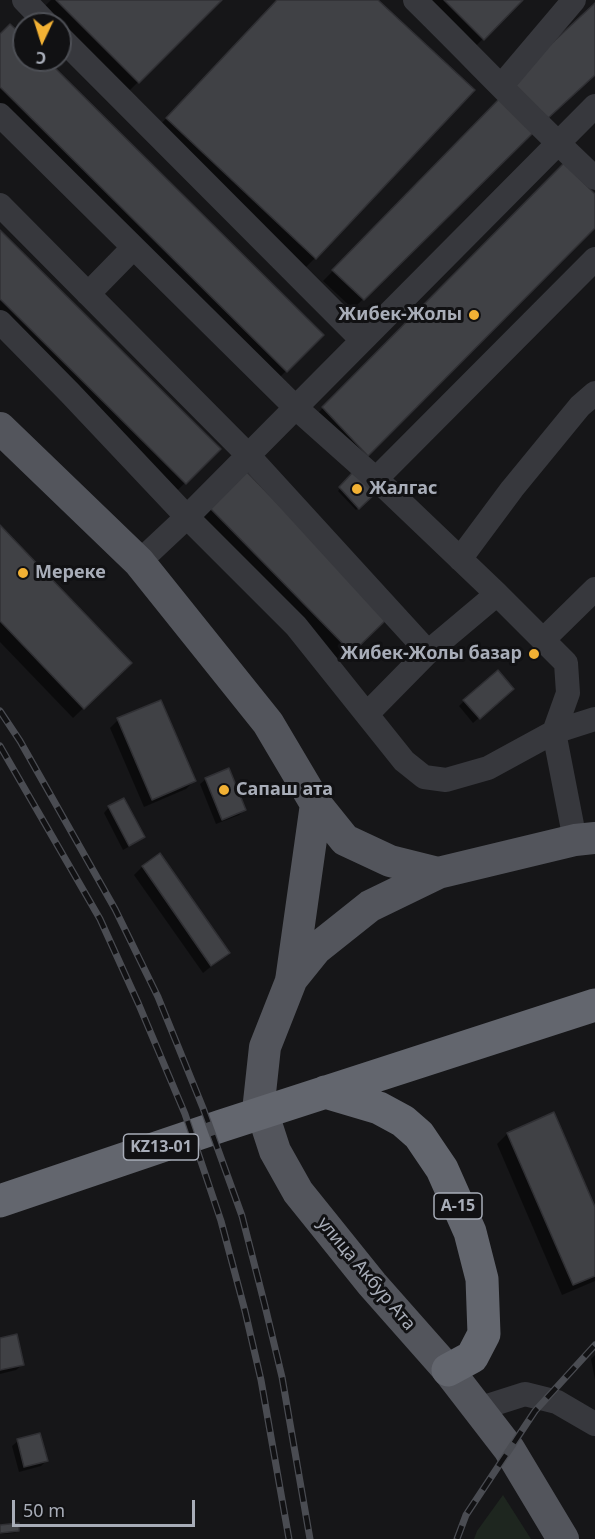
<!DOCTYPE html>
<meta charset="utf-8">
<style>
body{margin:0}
#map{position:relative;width:595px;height:1539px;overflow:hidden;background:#161618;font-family:"Noto Sans",sans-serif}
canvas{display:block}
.north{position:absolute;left:12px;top:12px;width:60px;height:60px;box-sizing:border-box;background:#111113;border:2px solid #4d4f55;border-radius:50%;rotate:184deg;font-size:16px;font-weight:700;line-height:24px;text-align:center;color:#a8adb8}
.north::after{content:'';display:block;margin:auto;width:21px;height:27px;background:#f2b134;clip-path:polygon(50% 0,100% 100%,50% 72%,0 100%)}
.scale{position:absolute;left:12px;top:1500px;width:183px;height:27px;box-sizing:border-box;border:3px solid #a8adb8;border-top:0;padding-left:8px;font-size:18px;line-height:21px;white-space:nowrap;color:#a8adb8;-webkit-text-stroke:4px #111113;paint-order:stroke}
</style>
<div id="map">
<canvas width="595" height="1539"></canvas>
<div class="north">С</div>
<div class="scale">50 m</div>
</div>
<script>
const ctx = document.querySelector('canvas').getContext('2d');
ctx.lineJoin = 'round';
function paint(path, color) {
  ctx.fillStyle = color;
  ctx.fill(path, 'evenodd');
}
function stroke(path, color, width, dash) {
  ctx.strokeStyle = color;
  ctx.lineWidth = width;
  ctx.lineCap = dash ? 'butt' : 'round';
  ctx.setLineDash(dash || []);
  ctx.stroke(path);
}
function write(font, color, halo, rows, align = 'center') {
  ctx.font = font + ' "Noto Sans",sans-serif';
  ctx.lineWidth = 6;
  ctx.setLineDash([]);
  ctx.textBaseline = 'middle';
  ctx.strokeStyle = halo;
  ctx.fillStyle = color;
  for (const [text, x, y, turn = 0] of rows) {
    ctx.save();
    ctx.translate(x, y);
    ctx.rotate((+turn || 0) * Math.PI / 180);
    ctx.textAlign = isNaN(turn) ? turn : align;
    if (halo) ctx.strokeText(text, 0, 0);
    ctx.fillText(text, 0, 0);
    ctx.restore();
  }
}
paint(new Path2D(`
 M503,1495l28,44h-57l3,-8z`), '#1e261f');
paint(new Path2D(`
 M51,0h169l-92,92 -85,-84z
 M279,0h97l-61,258 -10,10 -149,-139z
 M423,0h98l-48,49z
 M595,5v69l-60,55 -182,180 -30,-28z
 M0,36l24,3v21h21l277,275 -47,47 -275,-274z
 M564,165l31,31v30l-238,239 -44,-47z
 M0,232l218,217 -43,44 -175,-173z
 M243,470l144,147 -46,45 -144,-146z
 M352,475l22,17 -18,18 -18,-19z
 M0,527l130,136 -57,55 -73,-76z
 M506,694l-33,29 -14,-17 5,-5z
 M118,720l76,61 -8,8 -42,18 -34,-79z
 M206,779l38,31 -5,5 -23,9 -16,-40z
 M109,807l34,30 -6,5 -14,8 -19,-37z
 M142,867l86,86 -25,20 -69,-98z
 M507,1134l88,77v70l-33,14 -65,-151z
 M0,1340l22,25 -6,5 -16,4z
 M595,1355v25l-4,-21z
 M18,1441l28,20 -5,5 -22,6 -7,-26z
 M0,1527l18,3 -3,3 -15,1z`), '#0007');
const building = new Path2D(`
 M56,0h166l-83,83z
 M277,0h101l97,90 -159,169 -150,-141z
 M444,0h79l-39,40z
 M595,3v72l-49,45 -36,-38z
 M10,24l14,13v23h23l277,275 -37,37 -287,-285v-53z
 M503,95l34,34 -173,171 -32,-30z
 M564,163l31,31v34l-227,228 -46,-49z
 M0,230l221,219 -35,35 -186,-185z
 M243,468l146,149 -37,36 -146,-149z
 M352,473l25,19 -18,17 -20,-22z
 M0,525l132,138 -48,46 -84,-88z
 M498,670l16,19 -34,30 -17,-19z
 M161,700l35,81 -44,19 -35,-82z
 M229,768l17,42 -24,10 -17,-42z
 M124,798l21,39 -16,9 -21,-40z
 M160,853l70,100 -19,13 -69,-100z
 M554,1112l41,95v69l-22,9 -66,-152z
 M17,1334l7,31 -24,5v-32z
 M40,1433l8,28 -24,6 -7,-28z
 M19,1523v8l-19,2v-8z`);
paint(building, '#404145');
stroke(building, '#303034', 1.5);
stroke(new Path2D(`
 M24,0l23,24
 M415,0c60,59 118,121 180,178
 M60,37l302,303
 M502,85l72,-85
 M0,115l295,292 92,82 110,105 69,69 2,30 -14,39 21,108
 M0,205l248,250 180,197
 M88,294l45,-46
 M0,322l70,71 117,124 109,109 108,135 20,16 22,3 42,-12 66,-36 41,-13
 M376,479l219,-220
 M460,559l52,-70 68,-83 15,-13
 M139,562l48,-45 408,-411
 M543,640l52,-51
 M367,714l61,-62 69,-58
 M478,1409l47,-15 32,8 38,22`), '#37383d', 24);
stroke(new Path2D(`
 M0,428l139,134 129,161 48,81 29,36 45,21 48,12
 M316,804l-25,177 -26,66 -6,55 16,49 23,41 74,92 76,86 61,79 54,90
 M291,980l25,-31 54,-43 68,-33 137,-33 20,-2`), '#53555c', 32);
stroke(new Path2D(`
 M325,1092l54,16 24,13 16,14 23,34 28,63 12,47 2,55 -12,23 -24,13
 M0,1201l221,-75 374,-121`), '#63666e', 33);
const rail = new Path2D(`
 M0,711l20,30 95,168 43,88 45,111 39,108 23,90 17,71 28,162
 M0,746l100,173 39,86 46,109 36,107 24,90 16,69 28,159
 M457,1539l9,-24 69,-104 60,-66`);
stroke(rail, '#4a4c52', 7);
stroke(rail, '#111113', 4.5, [14]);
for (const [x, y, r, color] of [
 [474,315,6,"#f2b134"],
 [357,489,6,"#f2b134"],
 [23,573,6,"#f2b134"],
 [534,654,6,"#f2b134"],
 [224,790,6,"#f2b134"]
]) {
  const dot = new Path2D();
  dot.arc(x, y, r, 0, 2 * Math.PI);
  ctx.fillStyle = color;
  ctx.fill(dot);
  stroke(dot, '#111113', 2);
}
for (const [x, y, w] of [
 [161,1147,75],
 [458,1206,48]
]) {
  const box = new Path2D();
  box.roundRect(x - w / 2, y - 13, w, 26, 4.5);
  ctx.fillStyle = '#111113';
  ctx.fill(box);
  stroke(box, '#a8adb8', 1.5);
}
write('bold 16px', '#a8adb8', null, [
 ["KZ13-01",161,1147],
 ["A-15",458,1206]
]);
write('bold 18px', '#a8adb8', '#111113', [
 ["Жибек-Жолы",462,315,"right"],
 ["Жалгас",369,489],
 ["Мереке",35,573],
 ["Жибек-Жолы базар",522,654,"right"],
 ["Сапаш ата",236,790]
], 'left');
write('18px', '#a8adb8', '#111113', [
 ["улица Акбур Ата",366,1274,50]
]);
</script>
